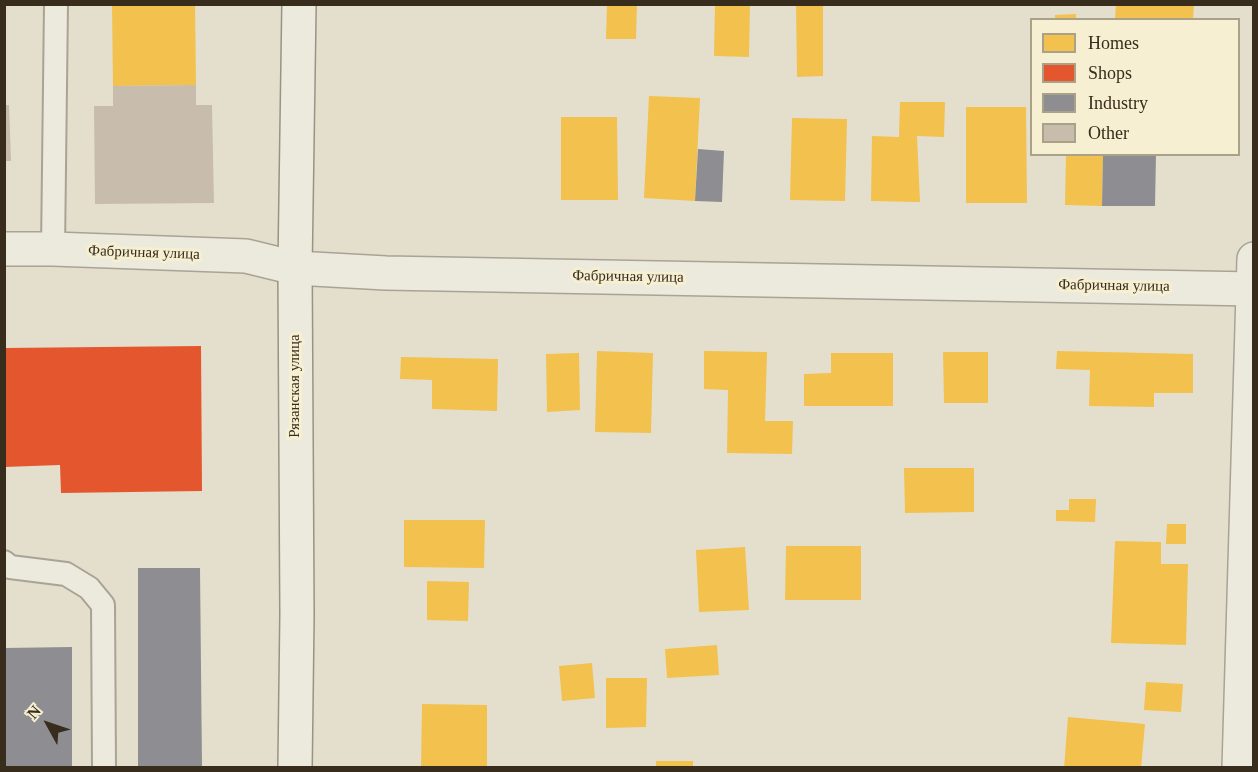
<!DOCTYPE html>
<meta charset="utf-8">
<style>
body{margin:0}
#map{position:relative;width:1258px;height:772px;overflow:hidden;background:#e4dfcc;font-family:"Times New Roman",serif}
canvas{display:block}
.frame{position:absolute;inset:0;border:6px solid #382c1d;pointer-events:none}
.legend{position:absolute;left:1030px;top:18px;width:210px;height:138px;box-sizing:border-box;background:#f6efd1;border:2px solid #aaa189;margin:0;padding:8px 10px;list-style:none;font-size:18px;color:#382c1d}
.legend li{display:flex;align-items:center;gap:12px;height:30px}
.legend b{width:30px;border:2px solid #aaa189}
.north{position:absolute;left:18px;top:694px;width:60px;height:60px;-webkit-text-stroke:4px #f6efd1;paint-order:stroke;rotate:310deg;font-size:16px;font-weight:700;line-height:24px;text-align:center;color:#382c1d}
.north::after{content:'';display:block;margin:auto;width:21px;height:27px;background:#382c1d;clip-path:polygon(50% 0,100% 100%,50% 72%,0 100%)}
</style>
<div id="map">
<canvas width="1258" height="772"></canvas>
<div class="frame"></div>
<ul class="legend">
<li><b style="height:16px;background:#f2c14e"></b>Homes</li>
<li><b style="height:16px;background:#e4572e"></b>Shops</li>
<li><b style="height:16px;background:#8d8d92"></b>Industry</li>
<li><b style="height:16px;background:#c8bdac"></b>Other</li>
</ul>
<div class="north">N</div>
</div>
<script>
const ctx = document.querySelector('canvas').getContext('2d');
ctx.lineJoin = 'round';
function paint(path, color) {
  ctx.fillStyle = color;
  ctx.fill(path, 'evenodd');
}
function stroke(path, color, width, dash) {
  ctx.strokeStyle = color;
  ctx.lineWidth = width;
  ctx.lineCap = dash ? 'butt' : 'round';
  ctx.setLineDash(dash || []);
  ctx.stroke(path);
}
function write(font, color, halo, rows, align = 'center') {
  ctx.font = font + ' "Times New Roman",serif';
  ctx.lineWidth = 6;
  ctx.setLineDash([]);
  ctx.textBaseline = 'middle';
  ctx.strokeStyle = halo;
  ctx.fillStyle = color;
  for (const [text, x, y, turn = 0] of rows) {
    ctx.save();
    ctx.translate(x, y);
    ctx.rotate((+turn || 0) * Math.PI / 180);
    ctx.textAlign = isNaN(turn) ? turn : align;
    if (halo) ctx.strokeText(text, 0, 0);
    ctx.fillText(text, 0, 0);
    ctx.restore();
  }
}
paint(new Path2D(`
 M112,4h83l1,81 -83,1z
 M607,4h30l-1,35h-30z
 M715,4h35l-1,53 -35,-1z
 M796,4h27v72l-26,1z
 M1116,4h78l-1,16h-78z
 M1076,14v6h-21v-5z
 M649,96l51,2 -5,103 -51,-3z
 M900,102h45l-1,35 -27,-1 3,66 -49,-1 1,-65 27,1z
 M966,107h60l1,96h-61z
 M561,117h56l1,83h-57z
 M792,118l55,1 -2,82 -55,-1z
 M1066,154h37l-1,52 -37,-1z
 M597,351l56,2 -2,80 -56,-1z
 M704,351l63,1 -2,69h28l-1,33 -65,-1 1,-63 -24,-1z
 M1057,351l136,3v39h-39v14l-65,-1 1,-36 -34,-1z
 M943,352h45v51h-44z
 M579,353l1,57 -33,2 -1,-58z
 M831,353h62v53h-89v-32l27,-1z
 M401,357l97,2 -1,52 -65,-2v-29l-32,-1z
 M904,468h70v44l-69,1z
 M1069,499h27l-1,23 -39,-1v-11h13z
 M404,520h81l-1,48 -80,-1z
 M1167,524h19v20h-20z
 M1115,541l46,1v22h27l-2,81 -75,-2z
 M786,546h75v54h-76z
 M745,547l4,63 -50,2 -3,-62z
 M427,581l42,1 -1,39 -41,-1z
 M717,645l2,30 -52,3 -2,-29z
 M592,663l3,35 -33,3 -3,-35z
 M606,678h41l-1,49 -40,1z
 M1146,682l37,2 -2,28 -37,-2z
 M422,704l65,1v63h-66z
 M1068,717l77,7 -4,44h-77z
 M656,761h37v7h-37z`), '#f2c14e');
paint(new Path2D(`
 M201,346l1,145 -141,2 -1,-28 -56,2v-119z`), '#e4572e');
paint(new Path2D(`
 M698,149l26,2 -2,51 -27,-1z
 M1103,154h53l-1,52h-53z
 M138,568h62l2,200h-64z
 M72,647v121h-68v-120z`), '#8d8d92');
paint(new Path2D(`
 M196,85v20h16l2,98 -119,1 -1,-98h19v-20z
 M4,105h5l2,56h-7z`), '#c8bdac');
const service = new Path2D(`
 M53,249l3,-245
 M4,562l6,5 56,7 23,14 14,17 1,163`);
const minor = new Path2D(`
 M4,249h49l193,7 49,12
 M1239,768l15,-509`);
const tertiary = new Path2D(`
 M295,268l91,5 868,16`);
const secondary = new Path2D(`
 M295,768l2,-153 -2,-347 4,-264`);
stroke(service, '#a9a395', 26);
stroke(minor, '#a9a395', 36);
stroke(tertiary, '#a9a395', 36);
stroke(secondary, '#999384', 36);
stroke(service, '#ece9dd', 22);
stroke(minor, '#ece9dd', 33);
stroke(tertiary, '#ece9dd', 33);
stroke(secondary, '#ece9dd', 33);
write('15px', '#382c1d', '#f6efd1', [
 ["Фабричная улица",144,253,2],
 ["Фабричная улица",628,277,1],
 ["Фабричная улица",1114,286,1],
 ["Рязанская улица",295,386,-90]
]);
</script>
